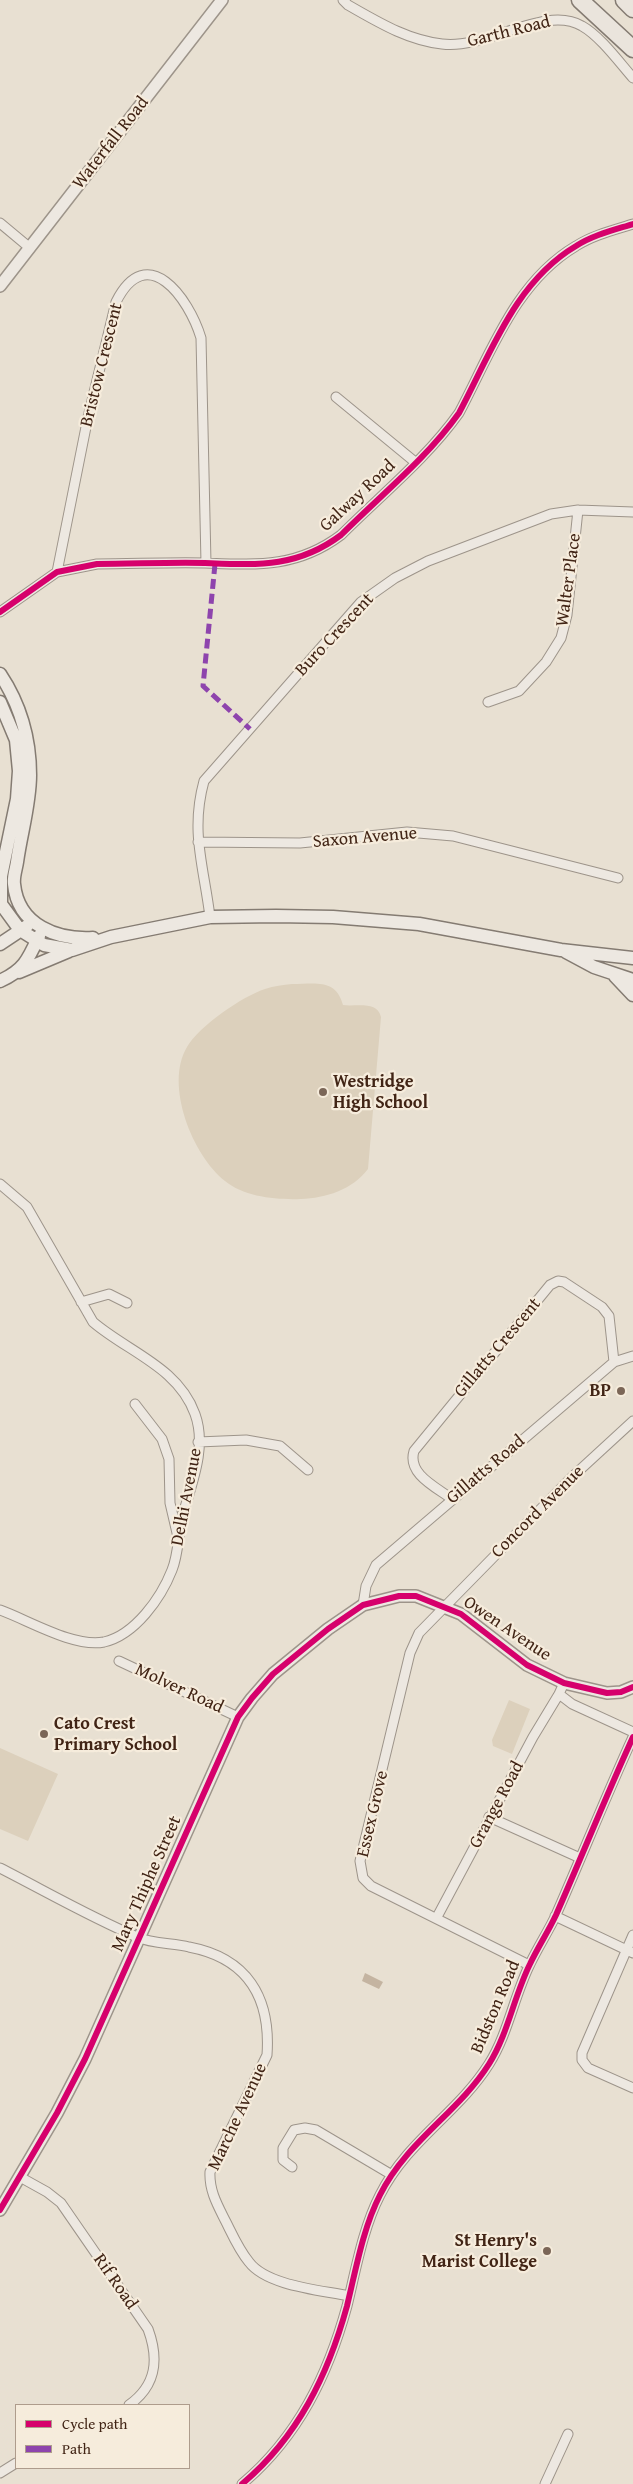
<!DOCTYPE html>
<style>
body{margin:0}
#map{position:relative;width:633px;height:2484px;overflow:hidden;background:#e8e0d2;font-family:"Gentium Book Plus",serif}
canvas{display:block}
.legend{position:absolute;left:15px;top:2404px;width:175px;height:65px;box-sizing:border-box;background:#f6ecdc;border:1px solid #ae9c8c;margin:0;padding:6px 9px;list-style:none;font-size:15px;color:#412415}
.legend li{display:flex;align-items:center;gap:10px;height:25px}
.legend b{width:25px;border:1px solid #ae9c8c}
</style>
<div id="map">
<canvas width="633" height="2484"></canvas>
<ul class="legend">
<li><b style="height:6px;background:#d6006c"></b>Cycle path</li>
<li><b style="height:6px;background:#8e44ad"></b>Path</li>
</ul>
</div>
<script>
const ctx = document.querySelector('canvas').getContext('2d');
ctx.lineJoin = 'round';
function paint(path, color) {
  ctx.fillStyle = color;
  ctx.fill(path, 'evenodd');
}
function stroke(path, color, width, dash) {
  ctx.strokeStyle = color;
  ctx.lineWidth = width;
  ctx.lineCap = dash ? 'butt' : 'round';
  ctx.setLineDash(dash || []);
  ctx.stroke(path);
}
function write(font, color, halo, rows, align = 'center') {
  ctx.font = font + ' "Gentium Book Plus",serif';
  ctx.lineWidth = 4.5;
  ctx.setLineDash([]);
  ctx.textBaseline = 'middle';
  ctx.strokeStyle = halo;
  ctx.fillStyle = color;
  for (const [text, x, y, turn = 0] of rows) {
    ctx.save();
    ctx.translate(x, y);
    ctx.rotate((+turn || 0) * Math.PI / 180);
    ctx.textAlign = isNaN(turn) ? turn : align;
    if (halo) ctx.strokeText(text, 0, 0);
    ctx.fillText(text, 0, 0);
    ctx.restore();
  }
}
paint(new Path2D(`
 M292,984c23,0 44,-6 51,21 13,2 34,-5 38,12l-13,152c-16,21 -42,29 -67,30 -24,1 -57,-2 -76,-18 -32,-25 -61,-96 -38,-134 12,-21 56,-51 78,-58 9,-3 18,-4 27,-5z
 M509,1700l21,9 -18,45 -19,-8 -1,-6z
 M0,1748l58,26 -30,67 -28,-12z`), '#dcd0bc');
paint(new Path2D(`
 M365,1973l18,9 -4,7 -17,-8z`), '#c4b4a1');
const minor = new Path2D(`
 M343,0l5,5c30,17 59,35 94,39 45,6 103,-40 140,-18 18,10 37,36 51,52
 M0,223l30,25
 M336,397l79,65
 M57,572l31,-155 28,-115c31,-62 73,-4 85,36l5,225
 M0,612l57,-40 40,-8c36,0 73,-2 108,-1 52,2 92,5 136,-28 40,-40 86,-77 118,-122 32,-60 56,-131 117,-167 17,-11 38,-16 57,-22
 M488,702l31,-11 27,-29 15,-24 6,-23 11,-105
 M198,842l102,1 107,-11 46,4 165,42
 M210,917c-6,-50 -20,-85 -6,-136l157,-179 34,-24 33,-17 123,-47 27,-4 55,2
 M0,1184l27,23 66,115c35,30 85,45 102,92 12,33 -3,69 -12,100 -5,18 -4,39 -11,56 -11,28 -37,65 -68,72 -30,6 -76,-22 -104,-32
 M81,1302l28,-8 18,9
 M135,1404l27,35 7,20 1,44 7,30
 M198,1442l48,-2 34,6 28,24
 M452,1499c-16,-12 -45,-25 -38,-48l136,-166 8,-4 6,1 38,25 7,9 5,46
 M363,1605l3,-19 10,-21 238,-203 19,-6
 M119,1661l119,56
 M564,1683l-5,11 13,10 61,28
 M489,1817l91,41
 M0,1868c45,23 90,49 137,69 15,7 36,6 52,10 58,11 82,50 78,108l-57,117c-1,19 8,34 16,50 7,14 13,28 23,40 18,24 72,28 100,34
 M555,1916l78,37
 M437,1917l96,-180 26,-43
 M633,1935l-51,118v7l6,8 45,20
 M529,1965l-158,-79 -8,-8 -3,-17 50,-208 9,-20 152,-155 62,-57
 M292,2167l-9,-7v-12l11,-18 11,-2 11,2 76,45
 M20,2177l27,15 14,11 87,126c11,30 9,56 -19,76
 M0,2473l16,-10
 M242,2484c56,-47 86,-109 105,-178 9,-37 16,-78 33,-111 27,-54 78,-82 109,-131 19,-30 25,-68 41,-100 8,-17 18,-32 26,-49 26,-59 50,-119 77,-178
 M545,2484l23,-50`);
const tertiary = new Path2D(`
 M0,286l222,-286
 M0,2210l57,-97 28,-54 153,-342 14,-19 21,-24 55,-45 35,-24 36,-9h17l45,18 66,51 37,18 43,10 14,-1 12,-5`);
const secondary = new Path2D(`
 M0,674c20,30 30,65 30,101 0,29 -9,58 -13,87 -1,7 -4,15 -3,22 4,42 44,56 79,54
 M0,702l16,38 3,31 -2,28 -16,77v28l19,26 24,15 28,5 39,-13 99,-20 66,-1 57,1 86,7 142,26 72,8
 M0,944l27,-18
 M566,952l28,15 39,13
 M19,972l50,-21
 M615,976l18,19
 M0,981c24,-11 28,-21 39,-45`);
const motorway = new Path2D(`
 M580,0l53,49
 M624,0l9,9`);
stroke(minor, '#9d948a', 11);
stroke(tertiary, '#9d948a', 14);
stroke(secondary, '#847b72', 15);
stroke(motorway, '#847b72', 19);
stroke(minor, '#ede8e1', 9);
stroke(tertiary, '#ede8e1', 11);
stroke(secondary, '#ede8e1', 12);
stroke(motorway, '#eae4dc', 16);
stroke(new Path2D(`
 M215,564l-12,122 47,43`), '#8e44ad', 5, [10, 5]);
stroke(new Path2D(`
 M0,612l57,-40 40,-8c36,0 73,-2 108,-1 52,2 92,5 136,-28 40,-40 86,-77 118,-122 32,-60 56,-131 117,-167 17,-11 38,-16 57,-22
 M0,2210l57,-97 28,-54 153,-342 14,-19 21,-24 55,-45 35,-24 36,-9h17l45,18 66,51 37,18 43,10 14,-1 12,-5
 M242,2484c56,-47 86,-109 105,-178 9,-37 16,-78 33,-111 27,-54 78,-82 109,-131 19,-30 25,-68 41,-100 8,-17 18,-32 26,-49 26,-59 50,-119 77,-178`), '#d6006c', 6);
for (const [x, y, r, color] of [
 [323,1092,5,"#7b6657"],
 [621,1391,5,"#7b6657"],
 [44,1734,5,"#7b6657"],
 [547,2251,5,"#7b6657"]
]) {
  const dot = new Path2D();
  dot.arc(x, y, r, 0, 2 * Math.PI);
  ctx.fillStyle = color;
  ctx.fill(dot);
  stroke(dot, '#f6ecdc', 2);
}
write('18px', '#412415', '#f6ecdc', [
 ["Garth Road",509,32,-14],
 ["Waterfall Road",111,143,-52],
 ["Bristow Crescent",102,365,-76],
 ["Galway Road",358,496,-43],
 ["Walter Place",569,580,-82],
 ["Buro Crescent",335,635,-47],
 ["Saxon Avenue",365,838,-5],
 ["Gillatts Crescent",498,1348,-50],
 ["Gillatts Road",486,1470,-40],
 ["Delhi Avenue",187,1497,-79],
 ["Concord Avenue",538,1512,-45],
 ["Owen Avenue",507,1629,34],
 ["Molver Road",179,1689,25],
 ["Grange Road",497,1805,-62],
 ["Essex Grove",373,1814,-77],
 ["Mary Thiphe Street",147,1884,-66],
 ["Bidston Road",496,2007,-67],
 ["Marche Avenue",238,2117,-65],
 ["Rif Road",115,2282,55]
]);
write('bold 18px', '#412415', '#f6ecdc', [
 ["Westridge",333,1082],
 ["High School",333,1103],
 ["BP",611,1391,"right"],
 ["Cato Crest",54,1724],
 ["Primary School",54,1745],
 ["St Henry's",537,2241,"right"],
 ["Marist College",537,2262,"right"]
], 'left');
</script>
